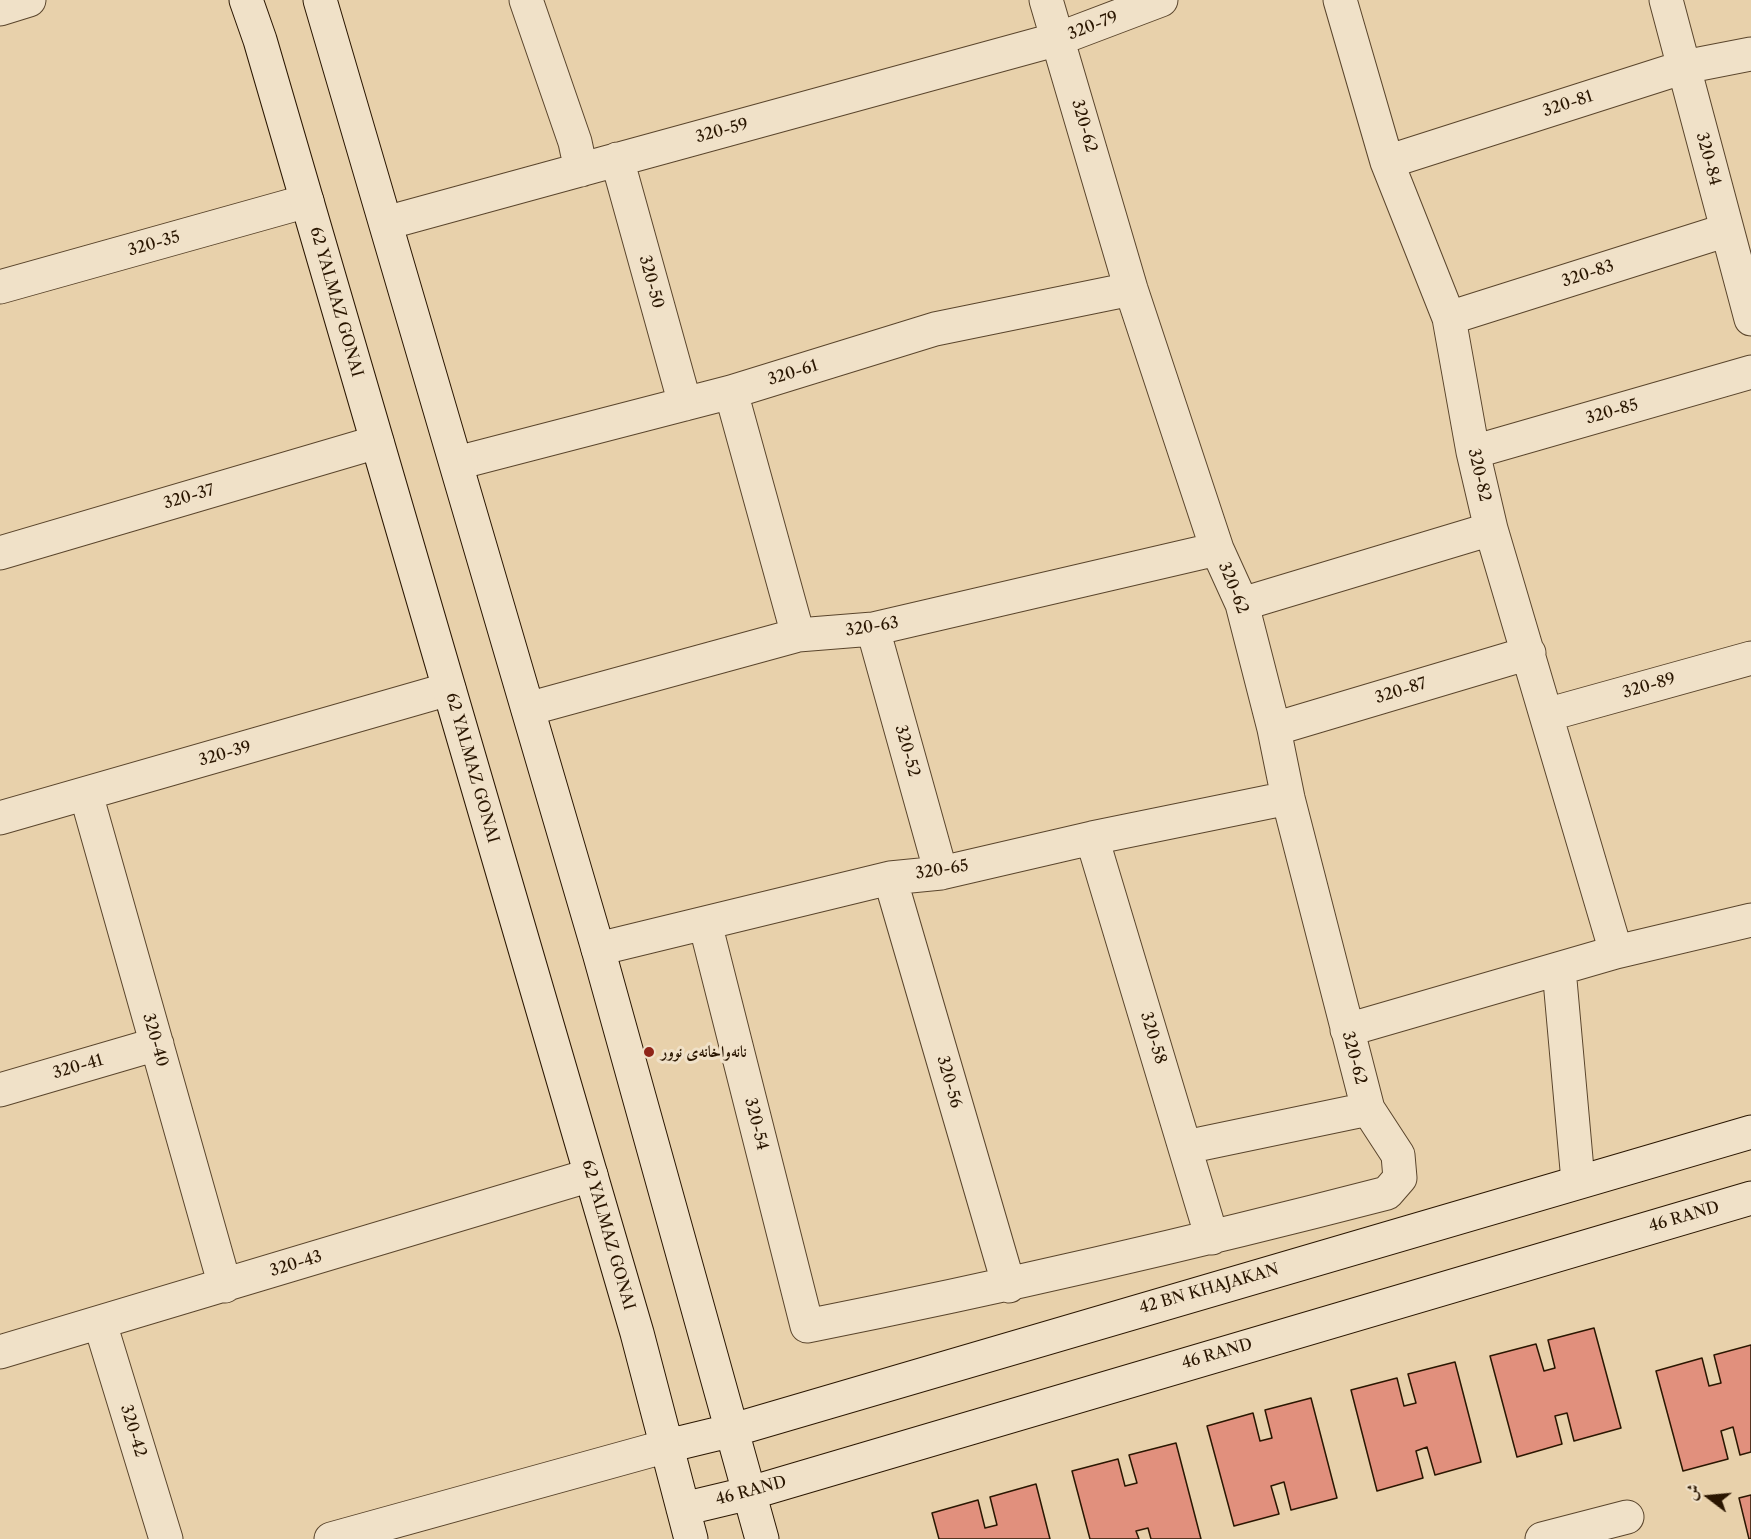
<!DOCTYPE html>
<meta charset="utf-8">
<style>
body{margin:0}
#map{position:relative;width:1751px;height:1539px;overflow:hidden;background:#e8d1ab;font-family:"Libre Caslon Text",Amiri,serif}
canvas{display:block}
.north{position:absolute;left:1679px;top:1467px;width:60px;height:60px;-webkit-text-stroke:4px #f0e1c8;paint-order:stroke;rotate:286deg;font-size:16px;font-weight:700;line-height:24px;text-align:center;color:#2a1601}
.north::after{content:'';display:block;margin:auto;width:21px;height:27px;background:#2a1601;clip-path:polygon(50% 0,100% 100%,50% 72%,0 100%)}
</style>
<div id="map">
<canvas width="1751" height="1539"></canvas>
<div class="north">ش</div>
</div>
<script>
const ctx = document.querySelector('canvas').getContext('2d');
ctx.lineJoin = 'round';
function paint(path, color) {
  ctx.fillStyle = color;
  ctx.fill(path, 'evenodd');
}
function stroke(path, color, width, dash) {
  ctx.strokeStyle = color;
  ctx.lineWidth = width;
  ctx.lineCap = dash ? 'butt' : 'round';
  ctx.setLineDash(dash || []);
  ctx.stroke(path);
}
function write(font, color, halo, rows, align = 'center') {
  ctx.font = font + ' "Libre Caslon Text",Amiri,serif';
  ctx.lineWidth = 6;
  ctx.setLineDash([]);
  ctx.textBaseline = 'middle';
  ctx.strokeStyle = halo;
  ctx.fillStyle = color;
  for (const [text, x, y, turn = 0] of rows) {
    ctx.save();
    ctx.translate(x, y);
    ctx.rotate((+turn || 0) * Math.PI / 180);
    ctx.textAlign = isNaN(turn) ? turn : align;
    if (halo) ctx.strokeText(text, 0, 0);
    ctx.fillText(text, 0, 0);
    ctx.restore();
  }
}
const building = new Path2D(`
 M1594,1328l27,100 -47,13 -7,-28 -12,3 7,28 -45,13 -27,-101 46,-12 8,27 11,-3 -7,-28z
 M1751,1345v107l-11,3 -7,-28 -12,4 7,28 -45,12 -27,-100 46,-13 7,28 12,-3 -7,-28z
 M1455,1362l26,100 -46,13 -8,-28 -11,4 7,27 -46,13 -26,-101 46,-12 7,28 12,-3 -8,-29z
 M1311,1398l26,100 -46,12 -7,-28 -13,4 8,28 -45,12 -27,-100 46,-13 7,28 12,-3 -7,-28z
 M1176,1443l25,96h-50l-3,-11 -12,3 3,8h-49l-18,-68 46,-12 7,27 12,-3 -8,-28z
 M1036,1484l14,55h-111l-7,-26 46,-13 7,28 12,-3 -7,-28z
 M1751,1495v44h-2l-10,-41z`);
paint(building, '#e1907d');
stroke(building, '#2a1601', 1.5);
const minor = new Path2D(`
 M526,0l49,142 6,28
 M1340,0l47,162 62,156 24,134 18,77 125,423
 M1666,0l85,319
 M0,9l29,-9
 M617,159l68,245
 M1387,162l297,-95 67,-13
 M386,223l672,-184 103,-39
 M0,287l307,-86
 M1449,318l278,-88
 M731,392l67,243
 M1473,452l278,-80
 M457,463l274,-71 204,-63 196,-40
 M0,553l377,-111
 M1242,604l249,-75
 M873,629l68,244
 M528,709l270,-74 75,-6 344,-80
 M1546,715l205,-57
 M1274,729l255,-76
 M86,794l139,492
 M0,818l449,-129
 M1092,838l120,400
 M890,878l119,408
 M705,923l102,403c196,-39 387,-83 580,-133l13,-15 -2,-23 -30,-46 -80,-311 -14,-69 -32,-125 -25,-55 -86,-260 -85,-289
 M598,949l292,-71 51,-5 151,-35 196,-40
 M1559,969l19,212
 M1347,1030l269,-78 135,-32
 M0,1090l157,-46
 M1186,1147l182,-38
 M100,1323l66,216
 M0,1352l591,-177
 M331,1539l336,-93
 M1542,1539l85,-22`);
const secondary = new Path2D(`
 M246,0l14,40 377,1293 54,206
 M320,0l278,949 164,590
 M667,1446l66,-16 1018,-298
 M683,1509l67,-16 1001,-295`);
stroke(minor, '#5a452c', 35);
stroke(secondary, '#2a1601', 35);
stroke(minor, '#f0e1c8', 33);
stroke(secondary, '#f0e1c8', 33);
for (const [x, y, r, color] of [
 [649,1052,6,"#8f2418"]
]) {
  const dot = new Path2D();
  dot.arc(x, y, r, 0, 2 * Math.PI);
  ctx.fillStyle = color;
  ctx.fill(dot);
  stroke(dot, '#f0e1c8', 2);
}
write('16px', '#2a1601', '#f0e1c8', [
 ["320-79",1093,26,-21],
 ["320-81",1568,104,-18],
 ["320-62",1084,126,74],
 ["320-59",722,131,-15],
 ["320-84",1708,159,75],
 ["320-35",154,244,-16],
 ["320-83",1588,274,-18],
 ["320-50",651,282,75],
 ["62 YALMAZ GONAI",336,302,74],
 ["320-61",793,373,-17],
 ["320-85",1612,412,-16],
 ["320-82",1479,475,77],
 ["320-37",189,497,-16],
 ["320-62",1233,588,68],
 ["320-63",872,627,-9],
 ["320-89",1649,686,-16],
 ["320-87",1401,691,-17],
 ["320-52",907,751,74],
 ["320-39",225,754,-16],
 ["62 YALMAZ GONAI",472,768,74],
 ["320-65",942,870,-9],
 ["320-58",1153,1038,73],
 ["320-40",155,1040,74],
 ["320-62",1354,1058,75],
 ["320-41",78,1067,-16],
 ["320-56",949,1082,74],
 ["320-54",756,1124,76],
 ["46 RAND",1684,1217,-16],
 ["62 YALMAZ GONAI",608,1235,74],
 ["320-43",296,1264,-17],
 ["42 BN KHAJAKAN",1209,1289,-16],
 ["46 RAND",1217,1354,-16],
 ["320-42",133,1431,73],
 ["46 RAND",751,1491,-15]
]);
write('bold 16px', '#2a1601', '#f0e1c8', [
 ["نانەواخانەی نوور",661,1052]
], 'left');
</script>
